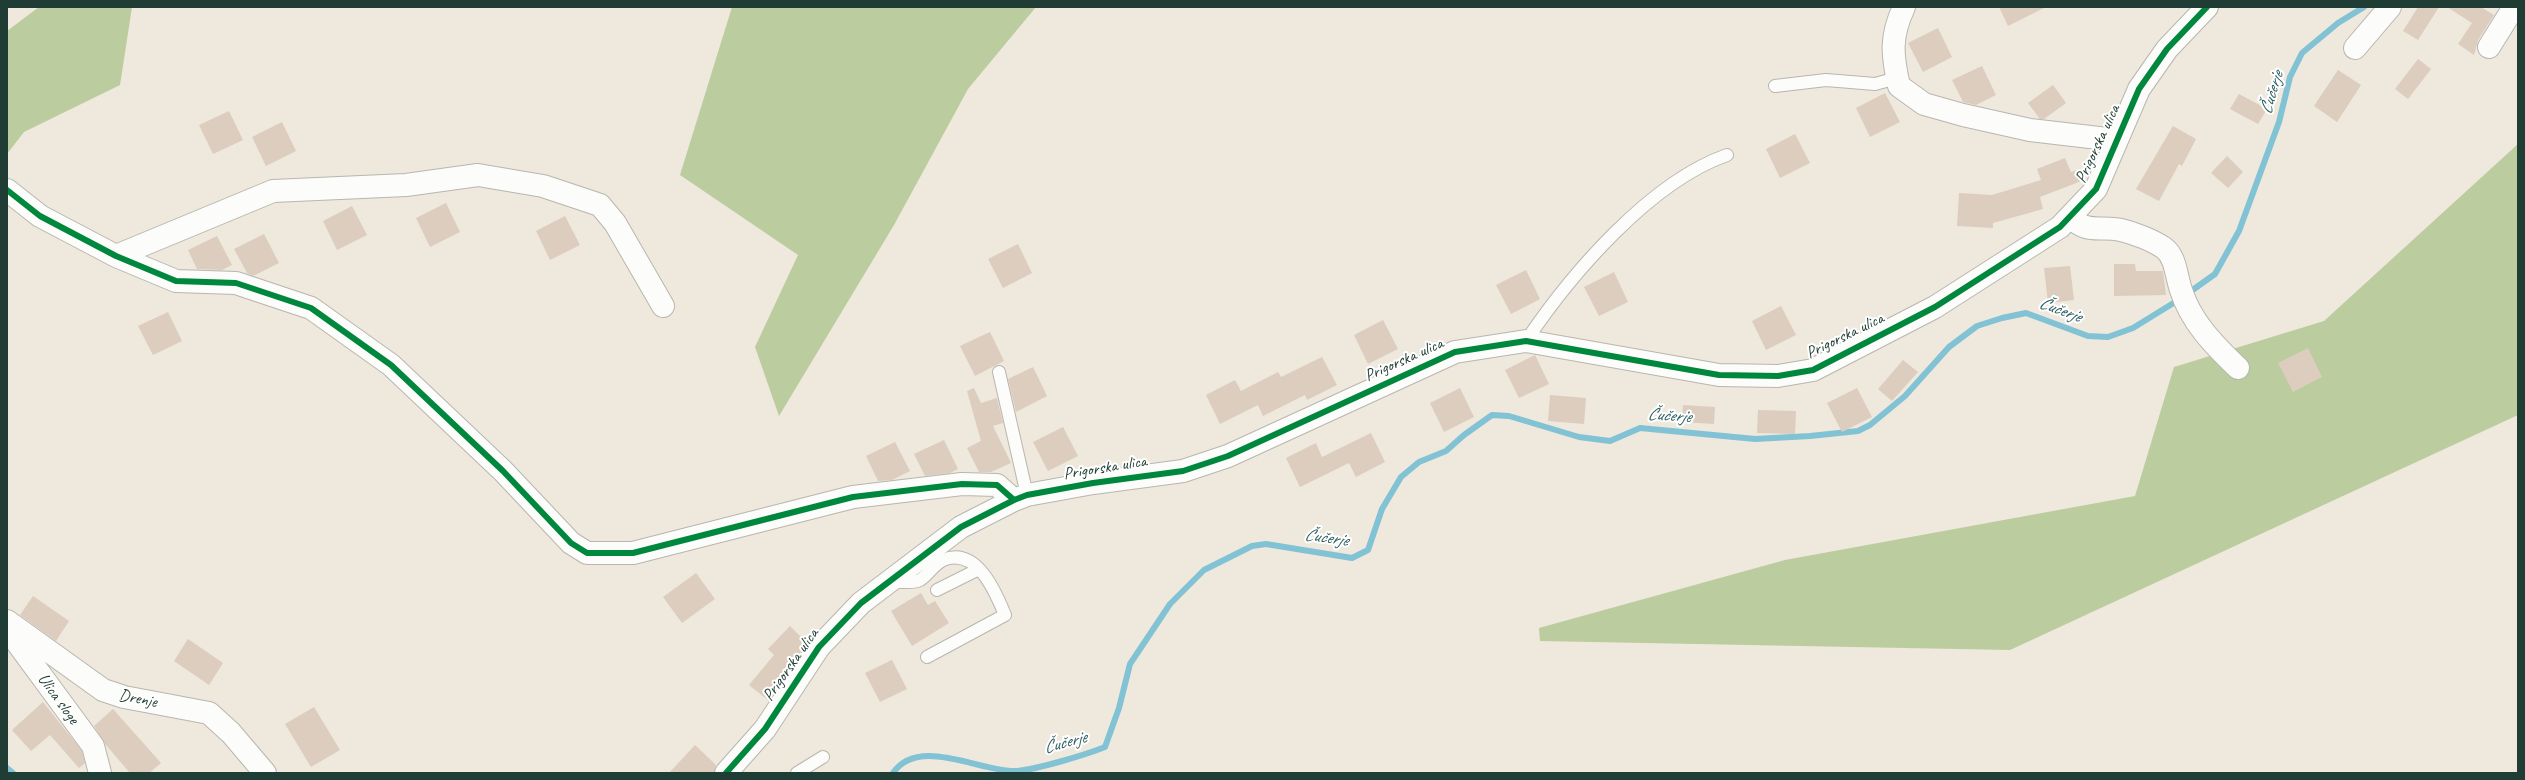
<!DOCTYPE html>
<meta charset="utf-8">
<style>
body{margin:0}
#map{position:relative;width:2525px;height:780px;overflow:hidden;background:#eee8dd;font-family:Caveat,sans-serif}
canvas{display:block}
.frame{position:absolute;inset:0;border:8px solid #1f3d34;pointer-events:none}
</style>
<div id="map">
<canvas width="2525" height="780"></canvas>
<div class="frame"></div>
</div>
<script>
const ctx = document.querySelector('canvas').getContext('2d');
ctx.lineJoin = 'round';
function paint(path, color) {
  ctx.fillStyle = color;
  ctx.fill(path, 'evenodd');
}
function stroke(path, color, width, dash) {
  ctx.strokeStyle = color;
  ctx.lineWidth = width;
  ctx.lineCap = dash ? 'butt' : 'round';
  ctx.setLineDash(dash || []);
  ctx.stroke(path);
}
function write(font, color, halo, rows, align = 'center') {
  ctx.font = font + ' Caveat,sans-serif';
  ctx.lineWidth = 4;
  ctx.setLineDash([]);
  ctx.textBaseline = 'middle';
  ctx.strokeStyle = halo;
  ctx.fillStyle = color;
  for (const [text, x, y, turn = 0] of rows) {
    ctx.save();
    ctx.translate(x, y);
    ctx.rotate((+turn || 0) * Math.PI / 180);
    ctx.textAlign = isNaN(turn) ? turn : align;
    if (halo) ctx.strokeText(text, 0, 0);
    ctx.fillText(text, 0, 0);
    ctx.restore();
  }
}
paint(new Path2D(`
 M39,7h93l-12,78 -96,47 -17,22v-123z
 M732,7h304l-68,82 -74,136 -115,191 -24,-69 43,-92 -118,-80z
 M2518,144v271l-508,235 -470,-9 -1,-13 246,-68 350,-64 39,-129 150,-46z`), '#bbcc9e');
stroke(new Path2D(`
 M2187,294l28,-20 24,-43 40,-109 11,-45 12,-24 36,-30 26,-16
 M7,768l6,5
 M893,773c26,-38 89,0 124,-2 21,-2 68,-16 88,-24l14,-39 11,-44 40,-60 34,-34 48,-24 14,-2 86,14 16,-8 14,-41 19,-32 18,-15 27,-11 18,-16 28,-20 17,1 70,21 31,4 30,-13 115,11 55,-3 48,-5 12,-6 35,-29 44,-49 28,-21 25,-8 24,-5 62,23 20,1 25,-9 47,-29`), '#81c2d4', 6);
paint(new Path2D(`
 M1999,7h47l-38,19z
 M2418,7h21l-21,33 -15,-9z
 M2447,7h34l13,8 -16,25 -4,15 -16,-11 14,-21z
 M1938,28l14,29 -29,15 -15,-29z
 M2418,59l13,10 -23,30 -13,-10z
 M1982,66l14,29 -20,10 -13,-3 -11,-22z
 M2338,70l23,15 -24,37 -23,-16z
 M2053,85l13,18 -22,16h-4l-12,-16z
 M1885,93l15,29 -30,15 -14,-29z
 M2239,94l28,15 -9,15 -28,-15z
 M229,111l14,29 -30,14 -14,-29z
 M282,122l14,29 -30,15 -14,-29z
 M2173,126l23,13 -14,27 -3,-2 -20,37 -23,-12z
 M1795,134l15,29 -30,15 -14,-29z
 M2227,156l16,16 -15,16 -17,-15z
 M2065,158l6,14 10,-3 3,11 -44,17 3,12 -50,14v5l-36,-2 2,-33 33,2 49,-15 -4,-11z
 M446,203l14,29 -30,15 -14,-29z
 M352,206l15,29 -30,15 -14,-29z
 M565,216l15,29 -30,15 -14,-29z
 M264,234l15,29 -26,13 -6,-3 -13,-24z
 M217,236l15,29 -10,5 -25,-1 -9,-19z
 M1018,244l14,29 -29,15 -15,-29z
 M2114,264h21l1,7h27l3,24 -52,1z
 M2070,266l4,34 -26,3 -4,-35z
 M1526,270l14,29 -29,15 -15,-29z
 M1614,272l14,30 -29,14 -15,-29z
 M1781,306l15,29 -30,15 -14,-29z
 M168,312l14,29 -29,14 -15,-29z
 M1383,320l15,29 -30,15 -14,-29z
 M990,332l14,29 -29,15 -15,-30z
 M2308,348l14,29 -29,15 -15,-29z
 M1535,355l14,29 -30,14 -14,-28z
 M1322,357l15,28 -30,15 -2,-5 -42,21 -5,-11 -38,19 -14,-29 29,-15 6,11 37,-19 3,5z
 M1903,360l15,12 -26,29 -14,-12z
 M1033,367l14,29 -31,16 -8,-33z
 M974,388l7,15 16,-5 6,25 -10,3 18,37 -20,9h-12l-12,-24 14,-7 -14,-50z
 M1460,388l14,29 -30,15 -14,-29z
 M1857,388l15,29 -30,15 -15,-29z
 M1550,395l36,3 -2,26 -36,-3z
 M1683,405l32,2 -1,17 -32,-2z
 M1758,410l38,1 -1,23 -38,-1z
 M1063,427l15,29 -30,15 -15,-29z
 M1371,433l14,29 -29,15 -7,-14 -49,24 -14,-29 30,-15 6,14z
 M944,440l14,29 -8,4 -25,3 -11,-22z
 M895,442l15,29 -18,9 -14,1 -12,-25z
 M696,573l19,26 -33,24 -19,-26z
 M921,593l7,12 7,-4 14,22 -37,23 -21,-35z
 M33,596l36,25 -13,20 -36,-26z
 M790,626l17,17 -38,58 -20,-16 25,-30 -6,-6z
 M188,639l35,24 -14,22 -35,-24z
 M892,660l15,29 -27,13 -15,-29z
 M43,702l39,49 3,12 -6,5 -29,-33 -19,16 -19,-21z
 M314,707l26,43 -29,17 -26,-43z
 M113,709l48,54 -12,10h-19l-24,-28 -12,-19z
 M695,745l21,20 -2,8h-45z`), '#dccdbe');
const lane = new Path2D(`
 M1775,86l51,-6 49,4 22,-6
 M1526,341c45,-67 124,-159 201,-186
 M999,372l28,123
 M892,582c8,-1 21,2 28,-2 8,-5 14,-16 23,-20 34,-14 53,33 62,55l-78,42
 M937,590l42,-21
 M797,773l26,-16`);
const street = new Path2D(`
 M1904,7c-14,30 -12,48 -5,79l25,18 39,11 67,15 86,10
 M2489,47l25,-40
 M2355,48l35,-41
 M7,190l33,26 76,40 60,25 60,2 75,25 80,57 112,106 68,72 16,10h46l220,-56 109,-13 35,1 17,15
 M2070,217c19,18 29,8 51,13 13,3 31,10 43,18 12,9 12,28 17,42 10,32 33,55 57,78
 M116,256l157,-65 133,-6 72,-10 65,11 57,19 15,18 48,83
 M7,621l96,69 21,7 85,16 22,20 34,40
 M7,629l86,117 7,27
 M726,773l39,-44 54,-82 42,-44 100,-76 53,-27 13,-5 66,-12 90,-12 45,-15 227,-104 71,-11 193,34 59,1 35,-6 122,-63 125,-80 36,-38 43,-100 28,-40 40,-42`);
stroke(lane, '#b8b6af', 14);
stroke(street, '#b8b6af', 24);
stroke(lane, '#fcfcfa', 12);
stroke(street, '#fcfcfa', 22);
stroke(new Path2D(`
 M7,190l33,26 76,40 60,25 60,2 75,25 80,57 112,106 68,72 16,10h46l220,-56 109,-13 35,1 17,15
 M726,773l39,-44 54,-82 42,-44 100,-76 53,-27 13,-5 66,-12 90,-12 45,-15 227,-104 71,-11 193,34 59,1 35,-6 122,-63 125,-80 36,-38 43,-100 28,-40 40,-42`), '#00873e', 6);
write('17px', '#1f3d34', '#fff', [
 ["Prigorska ulica",2098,144,-65],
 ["Prigorska ulica",1845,336,-26],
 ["Prigorska ulica",1404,360,-24],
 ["Prigorska ulica",1105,468,-9],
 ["Prigorska ulica",791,665,-55],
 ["Ulica sloge",58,699,54],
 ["Drenje",138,699,11]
]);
write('italic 18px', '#2e6063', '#fff', [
 ["Čučerje",2272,93,-73],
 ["Čučerje",2060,310,20],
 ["Čučerje",1669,416,4],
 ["Čučerje",1326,538,8],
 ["Čučerje",1065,743,-15]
]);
</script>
